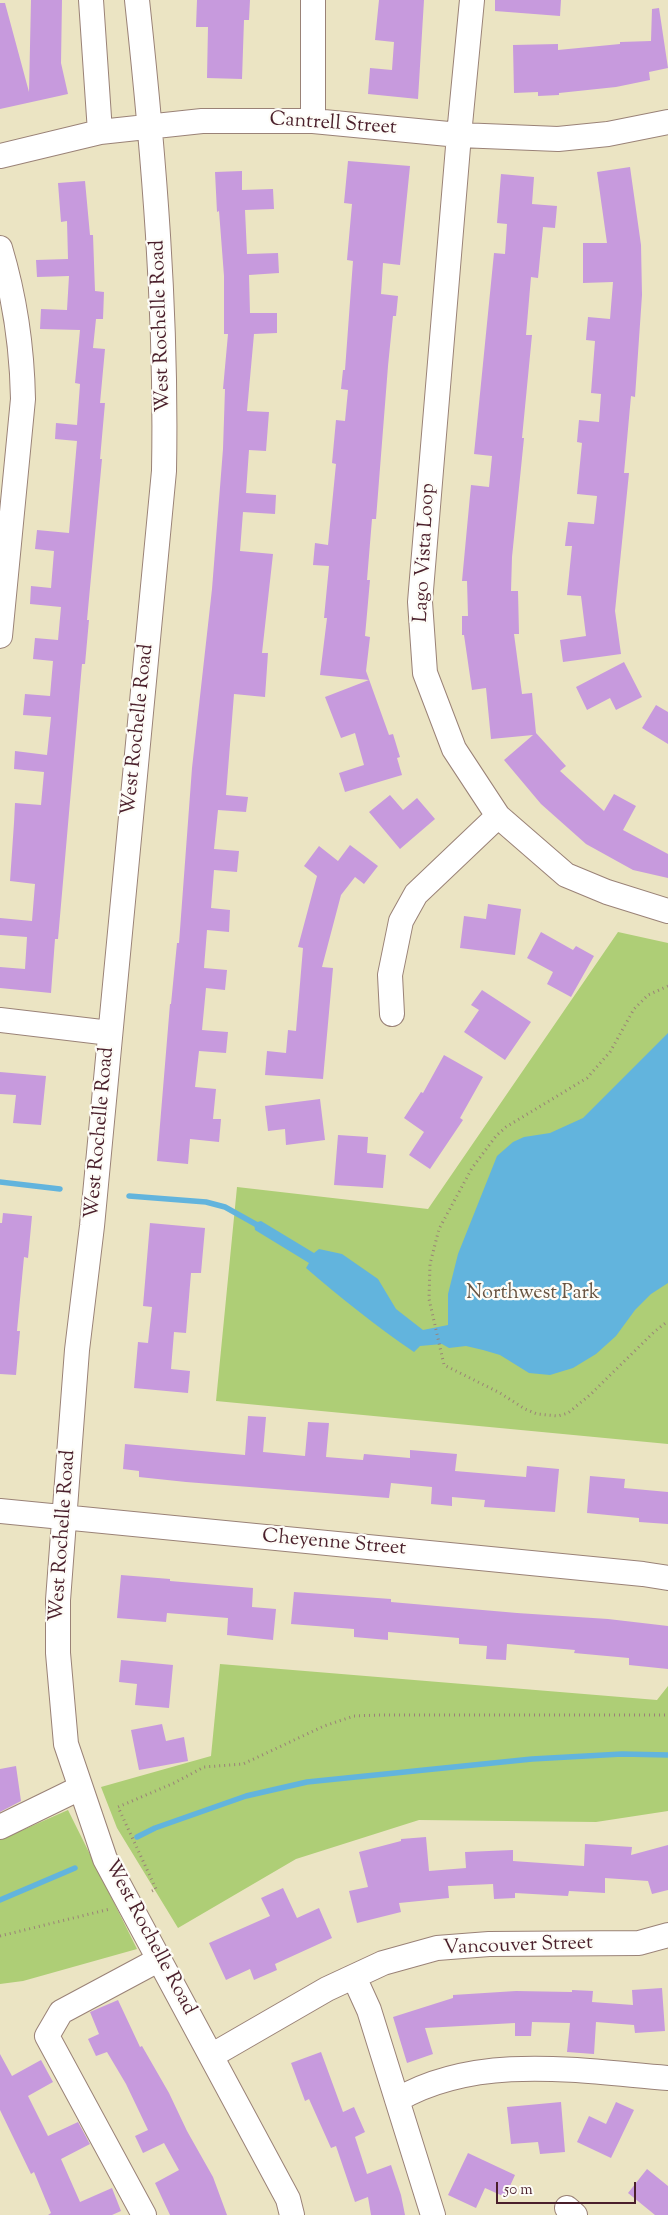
<!DOCTYPE html>
<style>
body{margin:0}
#map{position:relative;width:668px;height:2215px;overflow:hidden;background:#ebe4c3;font-family:"Sorts Mill Goudy",serif}
canvas{display:block}
.scale{position:absolute;left:496px;top:2182px;width:140px;height:22px;box-sizing:border-box;border:2px solid #4a1f2b;border-top:0;padding-left:6px;font-size:15px;line-height:18px;white-space:nowrap;color:#4a1f2b;-webkit-text-stroke:4px #fdfcf7;paint-order:stroke}
</style>
<div id="map">
<canvas width="668" height="2215"></canvas>
<div class="scale">50 m</div>
</div>
<script>
const ctx = document.querySelector('canvas').getContext('2d');
ctx.lineJoin = 'round';
function paint(path, color) {
  ctx.fillStyle = color;
  ctx.fill(path, 'evenodd');
}
function stroke(path, color, width, dash) {
  ctx.strokeStyle = color;
  ctx.lineWidth = width;
  ctx.lineCap = dash ? 'butt' : 'round';
  ctx.setLineDash(dash || []);
  ctx.stroke(path);
}
function write(font, color, halo, rows, align = 'center') {
  ctx.font = font + ' "Sorts Mill Goudy",serif';
  ctx.lineWidth = 4.5;
  ctx.setLineDash([]);
  ctx.textBaseline = 'middle';
  ctx.strokeStyle = halo;
  ctx.fillStyle = color;
  for (const [text, x, y, turn = 0] of rows) {
    ctx.save();
    ctx.translate(x, y);
    ctx.rotate((+turn || 0) * Math.PI / 180);
    ctx.textAlign = isNaN(turn) ? turn : align;
    if (halo) ctx.strokeText(text, 0, 0);
    ctx.fillText(text, 0, 0);
    ctx.restore();
  }
}
paint(new Path2D(`
 M618,932l50,11v501l-452,-43 21,-214 191,22z
 M220,1664l437,36 11,-14v125l-72,11 -177,-2 -123,39 -118,69 -61,-100 -16,-41 110,-31z
 M68,1810l69,139 -114,32 -23,3v-144z`), '#aece76');
paint(new Path2D(`
 M668,1033v250l-17,11 -16,16 -19,26 -20,18 -23,14 -23,7 -21,-2 -29,-18 -17,-5 -17,-4 -17,2 -7,-4 -22,2 -6,6c-38,-26 -73,-54 -108,-84l3,-5 -54,-33 -1,-7 7,-2 53,32 5,-4 23,5 36,25 18,30 27,21 25,-5v-31l10,-40 39,-98 16,-14 11,-5 26,-4 33,-15z`), '#62b4dd');
stroke(new Path2D(`
 M0,1182l60,7
 M129,1196l77,6 19,5 34,19
 M137,1837l18,-9 91,-32 61,-14 225,-23 90,-5 46,1
 M0,1900l75,-32`), '#62b4dd', 5.5);
paint(new Path2D(`
 M31,0h31l-1,63 7,31 -68,15v-106h5l24,89z
 M197,0h53l-1,20h-5l-2,59 -35,-1 1,-51h-12z
 M379,0h45l-6,99 -50,-5 2,-26 22,2 2,-28 -19,-2z
 M495,0h66l-1,16 -65,-5z
 M659,8l9,60 -19,4 1,8 -34,7 -57,6v2l-21,1v-4l-24,1 -1,-48 45,-1v6l62,-6v-2l31,-1 1,-32z
 M348,161l62,5 -10,99 -17,-2 -2,31 17,2 -2,20h-3l-5,50 -12,153h-4l-5,61h3l-5,56 5,1 -4,34 23,64 4,-1 7,23 -3,1 5,17 -57,17 -6,-19 25,-8 -9,-32 -14,5 -16,-41 44,-17 -49,-5 7,-57h-3l5,-52 -16,-1 2,-22 13,2 8,-81 -4,-1 4,-43 9,1 3,-31 -7,-1 2,-19h2l8,-109 -6,-1 5,-56 -8,-1z
 M630,167l11,78 1,50 -7,102 -4,-1 -7,77h5l-14,138 6,43 -58,8 -3,-22 26,-4 -5,-40 -14,-1 5,-49h-7l3,-24 26,2 3,-28 -20,-2 5,-51 -5,-1 2,-22 20,2 2,-28 -10,-1 4,-52 -9,-1 2,-23 22,2 3,-37 -30,1v-40h24l-10,-71z
 M242,171v19l31,-1 1,20 -29,1 2,44 31,-1 1,20 -30,2 1,38h27v20l-23,1 -7,77 22,1 -3,39 -17,-1 -3,43 30,2 -1,19 -32,-2 -3,39 33,3 -11,99h6l-3,44 -31,-3 -8,101 22,2 -2,15 -28,-2 -4,39 25,2 -2,21 -23,-2 -3,38 19,2 -1,22 -22,-2 -3,38 23,2 -2,20 -19,-2 -4,42 26,2 -2,21 -27,-2 -4,36 21,2 -3,30h8l-2,23 -29,-3 -2,25 -31,-3 13,-157h1l6,-61h2l13,-175 20,-179 11,-140 2,-60h-2l5,-55h-4v-58l-5,-65 -2,1 -2,-40z
 M501,174l33,3 -2,27 25,2 -2,22 -12,-1 -5,51 -7,-1 -5,58h6l-10,103h2l-12,119 -1,34h7l1,43h-5l8,60 10,-1 4,40 30,33 -6,5 44,40 10,-17 22,12 -13,24 45,24v24l-35,-8 -47,-26 -45,-40 -37,-44 29,-25 -42,4 -5,-51 -14,2 -8,-55h-2v-19h6l-1,-35h-5l9,-96 18,2 3,-31 -18,-2 20,-201 11,1 2,-30 -10,-1z
 M85,181l5,54h3l2,56 9,1 -1,27h-7l-3,29 12,1 -5,54h5l-5,56h2l-15,161h2l-4,44h-3l-24,275h-3l-4,54 -51,-5v-21l25,2 2,-32 -27,-2v-17l32,3 3,-37 -25,-3 4,-58 1,-20 26,2 3,-33 -30,-3 1,-18 32,4 4,-38 -28,-2 2,-21 25,2 3,-35 -20,-2 2,-21 23,2 3,-33 -31,-3 1,-18 20,2 3,-37 -19,-2 2,-19 32,3 8,-92 -22,-2 1,-16 21,2 3,-41 -5,-1 5,-53 -40,-1 1,-20 26,1 2,-34 -32,1 -1,-17 32,-1 -1,-38 -6,1 -3,-39z
 M624,662l18,35 -26,13 -6,-12 -23,12 -11,-23z
 M656,705l12,7v32l-26,-16z
 M390,795l13,15 14,-12 18,21 -35,30 -31,-37z
 M350,845l28,21 -14,18 -9,-7 -14,18 -19,72 11,1 -10,111 -58,-4 2,-24 19,2 2,-23 8,1 7,-83 -5,-1 19,-71 -13,-10 15,-20 19,15z
 M488,904l33,5 -6,46 -55,-7 4,-32 22,3z
 M541,932l32,18 3,-4 18,10 -23,41 -24,-13 6,-12 -26,-14z
 M482,990l49,32 -26,38 -41,-28 15,-22 -8,-5z
 M444,1055l39,22 -23,41 3,2 -33,49 -21,-14 15,-23 -20,-14 17,-26 2,1z
 M0,1072l46,4 -5,49 -28,-2 3,-28 -16,-1z
 M320,1099l5,41 -39,5 -1,-16 -17,2 -3,-25z
 M338,1135l30,2 -1,16 19,2 -3,33 -49,-3z
 M3,1213l29,3 -4,42 -4,-1 -7,74h3l-4,44 -16,-1v-151h2z
 M150,1223l55,5 -4,45h-10l-5,60 -12,-1 -3,37 19,2 -2,22 -54,-5 4,-46 10,1 4,-36 -9,-1z
 M248,1416l18,1 -3,35 42,4 3,-34 21,1 -3,34 37,3 1,-6 46,4v-8l47,4 -2,17 71,6 1,-11 32,3 -4,43 -71,-5 1,-7 -33,-3v9l-21,-2 1,-17 -41,-4 -2,15 -203,-16 -47,-5v-6l-16,-2 2,-25 120,11z
 M590,1476l35,3 -1,9 44,4v32l-29,-2v-4l-52,-5z
 M121,1575l49,4v2l83,7 -1,19 24,2 -3,31 -46,-5 1,-17 -61,-5 -1,9 -49,-4z
 M294,1592l97,7v3l126,11 91,6 60,7v43l-39,-4v-7l-55,-5 1,-3 -68,-6 -1,16 -20,-1 1,-13 -28,-2v-6l-71,-6v8l-34,-3v-8l-63,-5z
 M121,1660l52,5 -4,43 -34,-3 2,-21 -18,-2z
 M162,1724l4,17 18,-4 4,24 -49,9 -8,-40z
 M16,1766l5,35 -21,11v-43z
 M426,1837l3,34 37,-3 -1,-16 48,-2v11l71,5 1,-22 47,3 -1,8 37,-10v45l-16,4 -4,-13 -43,-3v15l-36,-2 -1,5 -53,-3v5l-21,1 -1,-15 -45,2 1,12 -50,5 2,9 -44,11 -8,-32 19,-4 -9,-35 42,-11v-2z
 M283,1888l14,30 22,-10 13,30 -57,26 2,6 -23,10 -4,-11 -24,11 -17,-37 61,-27 -9,-18z
 M662,1988l3,43 -30,2 -1,-8 -38,-3 -2,32 -27,-2 3,-29 -38,-1 -1,14h-16v-13l-90,5 8,26 -26,9 -14,-46 60,-19v-3l63,-4 56,1v-2l21,1 -1,11 41,3 -1,-15z
 M118,2000l22,47 2,-1 27,47 18,38 26,46 14,38h-57l-15,-32 24,-13 -15,-27 -21,10 -8,-17 13,-6 -22,-46 -19,-32 -11,4 -8,-17 11,-5 -9,-22z
 M321,2052l22,60 11,-5 11,25 -10,5 12,37 24,-9 10,30 4,20h-34l-3,-18 -13,5 -19,-56 -5,2 -22,-49 -4,2 -14,-38z
 M0,2054l12,22 29,-16 12,22 -25,14 20,40 30,-14 12,22 -29,15 19,43 32,-14 9,23 -9,4h-64l3,-2 -17,-41 -3,2 -31,-64z
 M561,2102l4,50 -25,2 -2,-12 -27,2 -4,-37z
 M616,2102l18,8 -23,48 -34,-16 12,-26 17,8z
 M468,2153l47,22 -10,22 -20,-9 -9,20 -28,-13z
 M647,2169l21,17v29h-13l-27,-22z`), '#c79add');
const minor = new Path2D(`
 M91,0l9,132
 M137,0c17,157 30,314 27,471l-72,755 -15,124 -19,250v53l8,91 39,115 183,340 4,16
 M472,0l-13,135 -39,467 5,71 29,76 44,67 68,59 41,17 61,19
 M313,121v-121
 M0,156l100,-24 102,-11h111l146,14 99,4 50,-5 60,-12
 M0,248c15,50 22,98 23,151l-23,237
 M392,1014l-2,-39 11,-54 15,-27 82,-78
 M0,1020l110,13
 M0,1511l643,63 25,4
 M0,1827l80,-39
 M354,1977l15,33 64,205
 M211,2056l116,-67 56,-26 54,-15 52,-4 150,-1 29,-8
 M397,2100c81,-47 182,-29 271,-22
 M567,2208l8,7
 M144,2215l-97,-179 14,-24 99,-53`);
stroke(minor, '#9a8277', 26);
stroke(new Path2D(`
 M668,986l-20,9 -14,14 -24,43 -23,26 -81,49 -10,9 -24,32 -33,61 -9,35 -1,35 15,66 56,28 25,16 12,5 21,2 10,-3 23,-19 63,-62 14,-11
 M152,1891l4,-2 -38,-82 56,-24 30,-16 39,-3 81,-38 30,-10 25,-1h289
 M0,1936l110,-27`), '#9a8277', 3, [1, 4]);
stroke(minor, '#fff', 24);
write('20px', '#4a1f2b', '#fdfcf7', [
 ["Cantrell Street",333,125,4],
 ["West Rochelle Road",162,326,-92],
 ["Lago Vista Loop",426,553,-87],
 ["West Rochelle Road",139,730,-84],
 ["West Rochelle Road",101,1133,-85],
 ["West Rochelle Road",64,1536,-86],
 ["Cheyenne Street",334,1544,5],
 ["West Rochelle Road",149,1938,62],
 ["Vancouver Street",518,1947,-2]
]);
write('20px', '#685442', '#fdfcf7', [
 ["Northwest Park",533,1295]
]);
</script>
